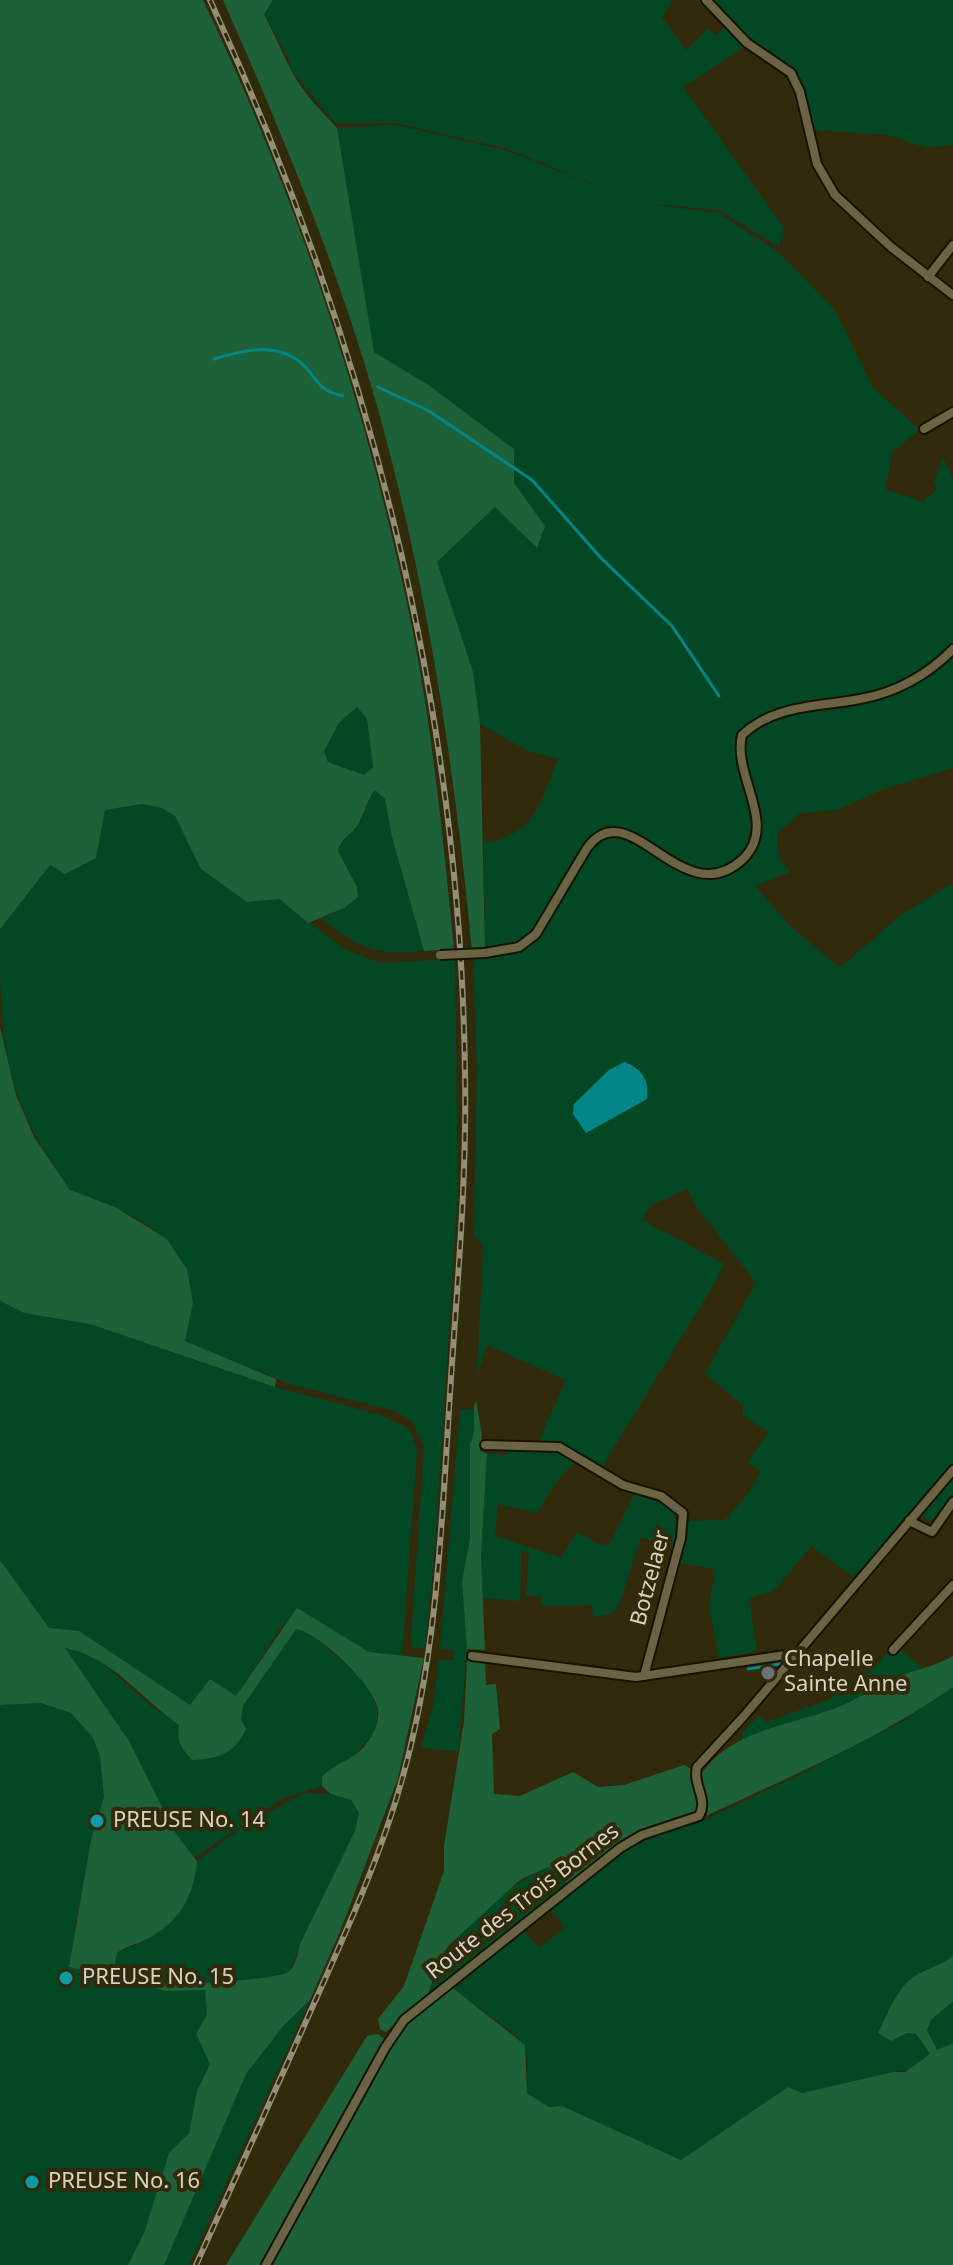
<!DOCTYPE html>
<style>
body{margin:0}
canvas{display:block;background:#312a0b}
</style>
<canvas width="953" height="2265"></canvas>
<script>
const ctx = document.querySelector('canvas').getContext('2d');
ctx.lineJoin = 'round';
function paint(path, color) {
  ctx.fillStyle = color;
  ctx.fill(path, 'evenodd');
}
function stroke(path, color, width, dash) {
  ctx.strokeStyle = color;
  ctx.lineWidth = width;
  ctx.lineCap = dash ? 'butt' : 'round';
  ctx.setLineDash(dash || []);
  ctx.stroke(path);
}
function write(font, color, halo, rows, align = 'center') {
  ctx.font = font + ' "Noto Sans",sans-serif';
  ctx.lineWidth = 8;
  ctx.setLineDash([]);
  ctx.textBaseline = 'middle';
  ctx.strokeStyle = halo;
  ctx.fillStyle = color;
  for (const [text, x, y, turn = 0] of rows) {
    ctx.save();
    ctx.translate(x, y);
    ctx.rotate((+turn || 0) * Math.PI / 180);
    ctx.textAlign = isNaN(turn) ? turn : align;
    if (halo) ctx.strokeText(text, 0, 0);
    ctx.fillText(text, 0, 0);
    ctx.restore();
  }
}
paint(new Path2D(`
 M273,0h400l-11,17 24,33 23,-22 6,7 11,-8 19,20 -62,40 101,141 -5,19 -60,-37 -78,-7 77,10 60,39 57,58 38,78 47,42 -27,21 -8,38 38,13 14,-13 -3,-7 9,-24 10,20v168c-24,25 -60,45 -95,52 -12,2 -25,-1 -37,0 -22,3 -64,13 -79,32 -27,35 53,118 -22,140 -44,12 -76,-49 -116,-44 -40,23 -46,104 -88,119 -9,3 -21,4 -31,6l-1,-108c52,-8 56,-40 74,-84l-30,-8 -48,-27 -7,-52 -36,-110 58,-55 41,40 9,-21 -31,-43 -1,-35 -83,-62 -56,-34 -37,-224 58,-3 110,25 133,52 -133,-54 -110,-25h-60l-44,-53 -3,-13 -24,-44z
 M709,0h244v145l-27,3 -37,-13 -77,-5 -11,-51 -22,-21 -34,-21z
 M953,653v115l-69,21 -47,21 -37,3 -23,21 2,23 11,15 -35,14 36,41 49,41 61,-53 52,-32v580l-98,115 -44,-32 -37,45 -25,7 8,53 -38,7 -10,-52 6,-37 -35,-6 7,-42 38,-1 23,-26 13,-23 -14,-8 22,-31 -26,-16v-11l-38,-31 51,-91 -58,-74 -11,-20 -36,16 -9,15 82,44 -7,15 -115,188 -19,-10c-22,15 -33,33 -45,56l-40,-9 -3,32 66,22 16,-26 23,13 10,-1 25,-51c33,13 48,14 38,54l-32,-10 -22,68 -8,9 -18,3 -1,-12 -50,1 -1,-10h-15l3,-43 -7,-2 -2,50 -37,-3 -2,-42 6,-102 20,1v-13l32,-1 27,-61 -79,-35 -10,31 6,-130 -9,-11 3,-168 -4,-109 30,-4 27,-11 63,-99 10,-9 17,-2 76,42c18,5 25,0 39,-11 6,-5 14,-10 19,-16 19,-22 -10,-81 -10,-109 36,-38 94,-32 140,-43 23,-6 49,-30 69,-43z
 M357,707l10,12 6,48 -9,8 -36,-13 -4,-11 15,-28z
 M375,790l10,9 7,38 32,114c-52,4 -60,-1 -102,-32l22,-11 13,-21 -19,-35c3,-14 12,-15 19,-26 8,-11 10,-25 18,-36z
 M142,804l20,4 13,8 13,21 59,65 33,-3 64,50 36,14 75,-4 3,231 -23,357 -10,101h-12l-2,-8 13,-193 -11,-25 -18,-11 -105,-27 -105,-43c15,-73 -4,-103 -71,-134 -13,-6 -35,-9 -45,-19 -7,-7 -11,-18 -17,-26 -52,-78 -52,-141 -52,-233l4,-10 46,-55 46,-6 9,-48z
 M0,1301l24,12 66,11 185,63 105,28 29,14 8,21 -15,205 -33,-3 -55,-31 -32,4 -46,72 -26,-18 -20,27 -110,-74 -31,-4 -49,-68z
 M472,1409c6,13 4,23 -2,36v94l-8,42 5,68 -9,103 -37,-5 12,-40 6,-47h15v-10l-14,-1 20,-239z
 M953,1478v16l-23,28 -8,-7z
 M295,1629l12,2c59,50 114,87 19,142l-4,13 -39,12 -88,59 -21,-26 -110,-184 31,9 56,50 29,19c-5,16 1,23 12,35l49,-41 2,-12z
 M895,1644l27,24 -81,38 -99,35 1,-9 16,-17 7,7 65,-23 33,-29 4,4z
 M953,1687v269c-12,10 -29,12 -40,21 -16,15 -25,37 -35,56l38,1 14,20 -16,14 -22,4 -90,21 -14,-6 -107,73 -119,-54 -13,1 -22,-14 1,-37 -10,-19 -69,-52 74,-55 16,18 26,-20 -15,-20 71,-56 42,-19 36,-10 110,-53 94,-49z
 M41,1703l30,10 22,25 7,18 4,41 -29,128c50,50 54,68 130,64l2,26 -11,20 14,29 -13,27 -8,42 -20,20 -25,80 -16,32h-128v-560z
 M304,1793l27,1 20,6 8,13 -4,18 -66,140c-46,17 -133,20 -174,-8l2,-10 27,-12 51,-65 2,-15 43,-32z
 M549,1867l19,18 -139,107c12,-51 73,-105 120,-125z
 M310,2000l-121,265h-25l82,-191 38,-49z
 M953,2001v42l-16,7 -10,-20 4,-10z`), '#034825');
paint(new Path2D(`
 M0,0h203c93,195 162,401 206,613 23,110 34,224 45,336l-30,2 -32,-114 -7,-38 -10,-9c-9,11 -10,24 -18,36 -7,10 -16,12 -19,25l19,36 1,10 -14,11 -36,15 -28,-24 -33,3 -46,-33 -26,-53 -13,-8 -20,-4 -37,6 -9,48 -31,16 -15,-9 -50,64zM357,707l10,12 6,48 -9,8 -36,-13 -4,-11 15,-28z
 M223,0h50l-9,14c10,19 18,39 28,58 11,21 29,39 45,56l37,224 56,34 84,63v34l31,43 -8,22 -42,-41 -58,55 36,110 7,52 5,227h-13c-18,-191 -47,-382 -101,-566 -39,-132 -92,-259 -148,-385z
 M0,1027l16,68 18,42 36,53 45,17 52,32 20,30 6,34 -8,38 91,38 -1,8 -185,-63 -66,-11 -24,-12z
 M476,1400l6,35 -2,16 7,3 -6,102 4,94 -18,-1 -5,-68 8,-42v-95c9,-16 0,-30 6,-44z
 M0,1560l49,68 30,3 111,74 20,-26 26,17 61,-88 72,44 55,6 -26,120 -57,151 -31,71 -26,25 -38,49 -82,191h-36l16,-32 25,-80 20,-20 8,-42 13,-27 -14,-30 11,-19 -2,-25 -40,1 -37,-12 -59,-12 22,-127 13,-43 -4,-41 -7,-18 -22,-25 -30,-10 -41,2zM296,1629c23,4 78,56 82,80 2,12 -5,26 -12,35 -10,15 -32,19 -44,33v9l9,8 20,6 8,13 -4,18 -55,113c-2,9 -4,22 -12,28 -13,8 -111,14 -126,11 -16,-4 -33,-11 -47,-20l2,-10c9,-7 18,-8 28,-13 34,-17 49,-43 52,-79l-23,-30 -45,-90 -64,-93c48,9 75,50 114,77 -3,16 2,23 13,35 25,-1 43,-6 54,-31l-5,-10 2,-13z
 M953,1656v31c-77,54 -162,89 -247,129l2,-6 -7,-35c27,-44 90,-50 135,-67 21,-8 39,-21 60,-30 19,-9 39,-11 57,-22z
 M467,1661h18l1,24 10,-1 4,45 -8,5 2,60 26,2 53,-24 25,15 26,-2 60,-20 7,4v14l9,24 -16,11 -24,8 -92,59 -19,-18 -28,12 -72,66 -10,16 -10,31 -43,40 -6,-3 -2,-10 26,-33 40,-115v-25l20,-125z
 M953,1956v45l-22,19 -4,10 10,20 16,-7v222h-727l141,-229 11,-2 14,11 22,-30 35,-30 76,60 2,48 22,14 13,-1 119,54 107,-73 14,6 91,-21h12l25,-18 -14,-20 -9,-1 -16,8 -13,-8c9,-18 21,-50 40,-59 13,-7 24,-9 35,-18z`), '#1c6138');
paint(new Path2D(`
 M624,1062c17,6 26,18 23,37l-61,34 -13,-19 1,-10 35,-34z`), '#048689');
stroke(new Path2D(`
 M214,359c33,-9 69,-20 95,12 11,15 15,21 34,25
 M378,387l51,24 103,69 69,78 71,68 47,70
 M748,1669l32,-5`), '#048689', 3);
const minor = new Path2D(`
 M706,0l41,43 44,30 9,19 17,72 18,31 56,52 62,48
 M928,277l25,-32
 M924,429l29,-17
 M485,953l34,-6 17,-13 51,-86c43,-59 95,68 156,11 36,-35 -11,-83 -1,-124 33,-31 78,-28 118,-36 35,-6 68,-24 93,-50
 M485,1445l74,2 64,38 38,11 22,17 -2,25 -37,138
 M909,1521l23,11 21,-30
 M893,1650l60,-65
 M472,1656l164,21 163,-24
 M266,2265l119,-217 19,-28 216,-172 22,-13 57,-19c10,-17 -7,-31 -2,-49l47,-51 209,-246`);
stroke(minor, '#181300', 12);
stroke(minor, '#6a6444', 8);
const rail = new Path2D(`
 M196,2265c38,-83 75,-165 112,-248 35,-79 72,-157 95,-241 36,-130 39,-264 48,-398 7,-102 16,-204 14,-306 -5,-372 -100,-736 -255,-1072`);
stroke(rail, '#938e77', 6);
stroke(rail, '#312a0b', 3, [9]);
const minorBridge = new Path2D(`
 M440,955l45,-2`);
stroke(minorBridge, '#181300', 12, []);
stroke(minorBridge, '#6a6444', 8);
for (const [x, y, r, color] of [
 [768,1673,8,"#6b7280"],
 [97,1821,8,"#0f9aa8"],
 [66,1978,8,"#0f9aa8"],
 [32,2182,8,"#0f9aa8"]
]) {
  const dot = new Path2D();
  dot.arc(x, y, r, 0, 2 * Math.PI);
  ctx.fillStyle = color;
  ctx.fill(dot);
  stroke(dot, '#312a0b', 3);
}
write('22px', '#d8d4c3', '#312a0b', [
 ["Botzelaer",651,1578,-75],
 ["Route des Trois Bornes",523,1902,-38]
]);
write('22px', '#d8d4c3', '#312a0b', [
 ["Chapelle",784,1660],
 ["Sainte Anne",784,1685],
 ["PREUSE No. 14",113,1821],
 ["PREUSE No. 15",82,1978],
 ["PREUSE No. 16",48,2182]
], 'left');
</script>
